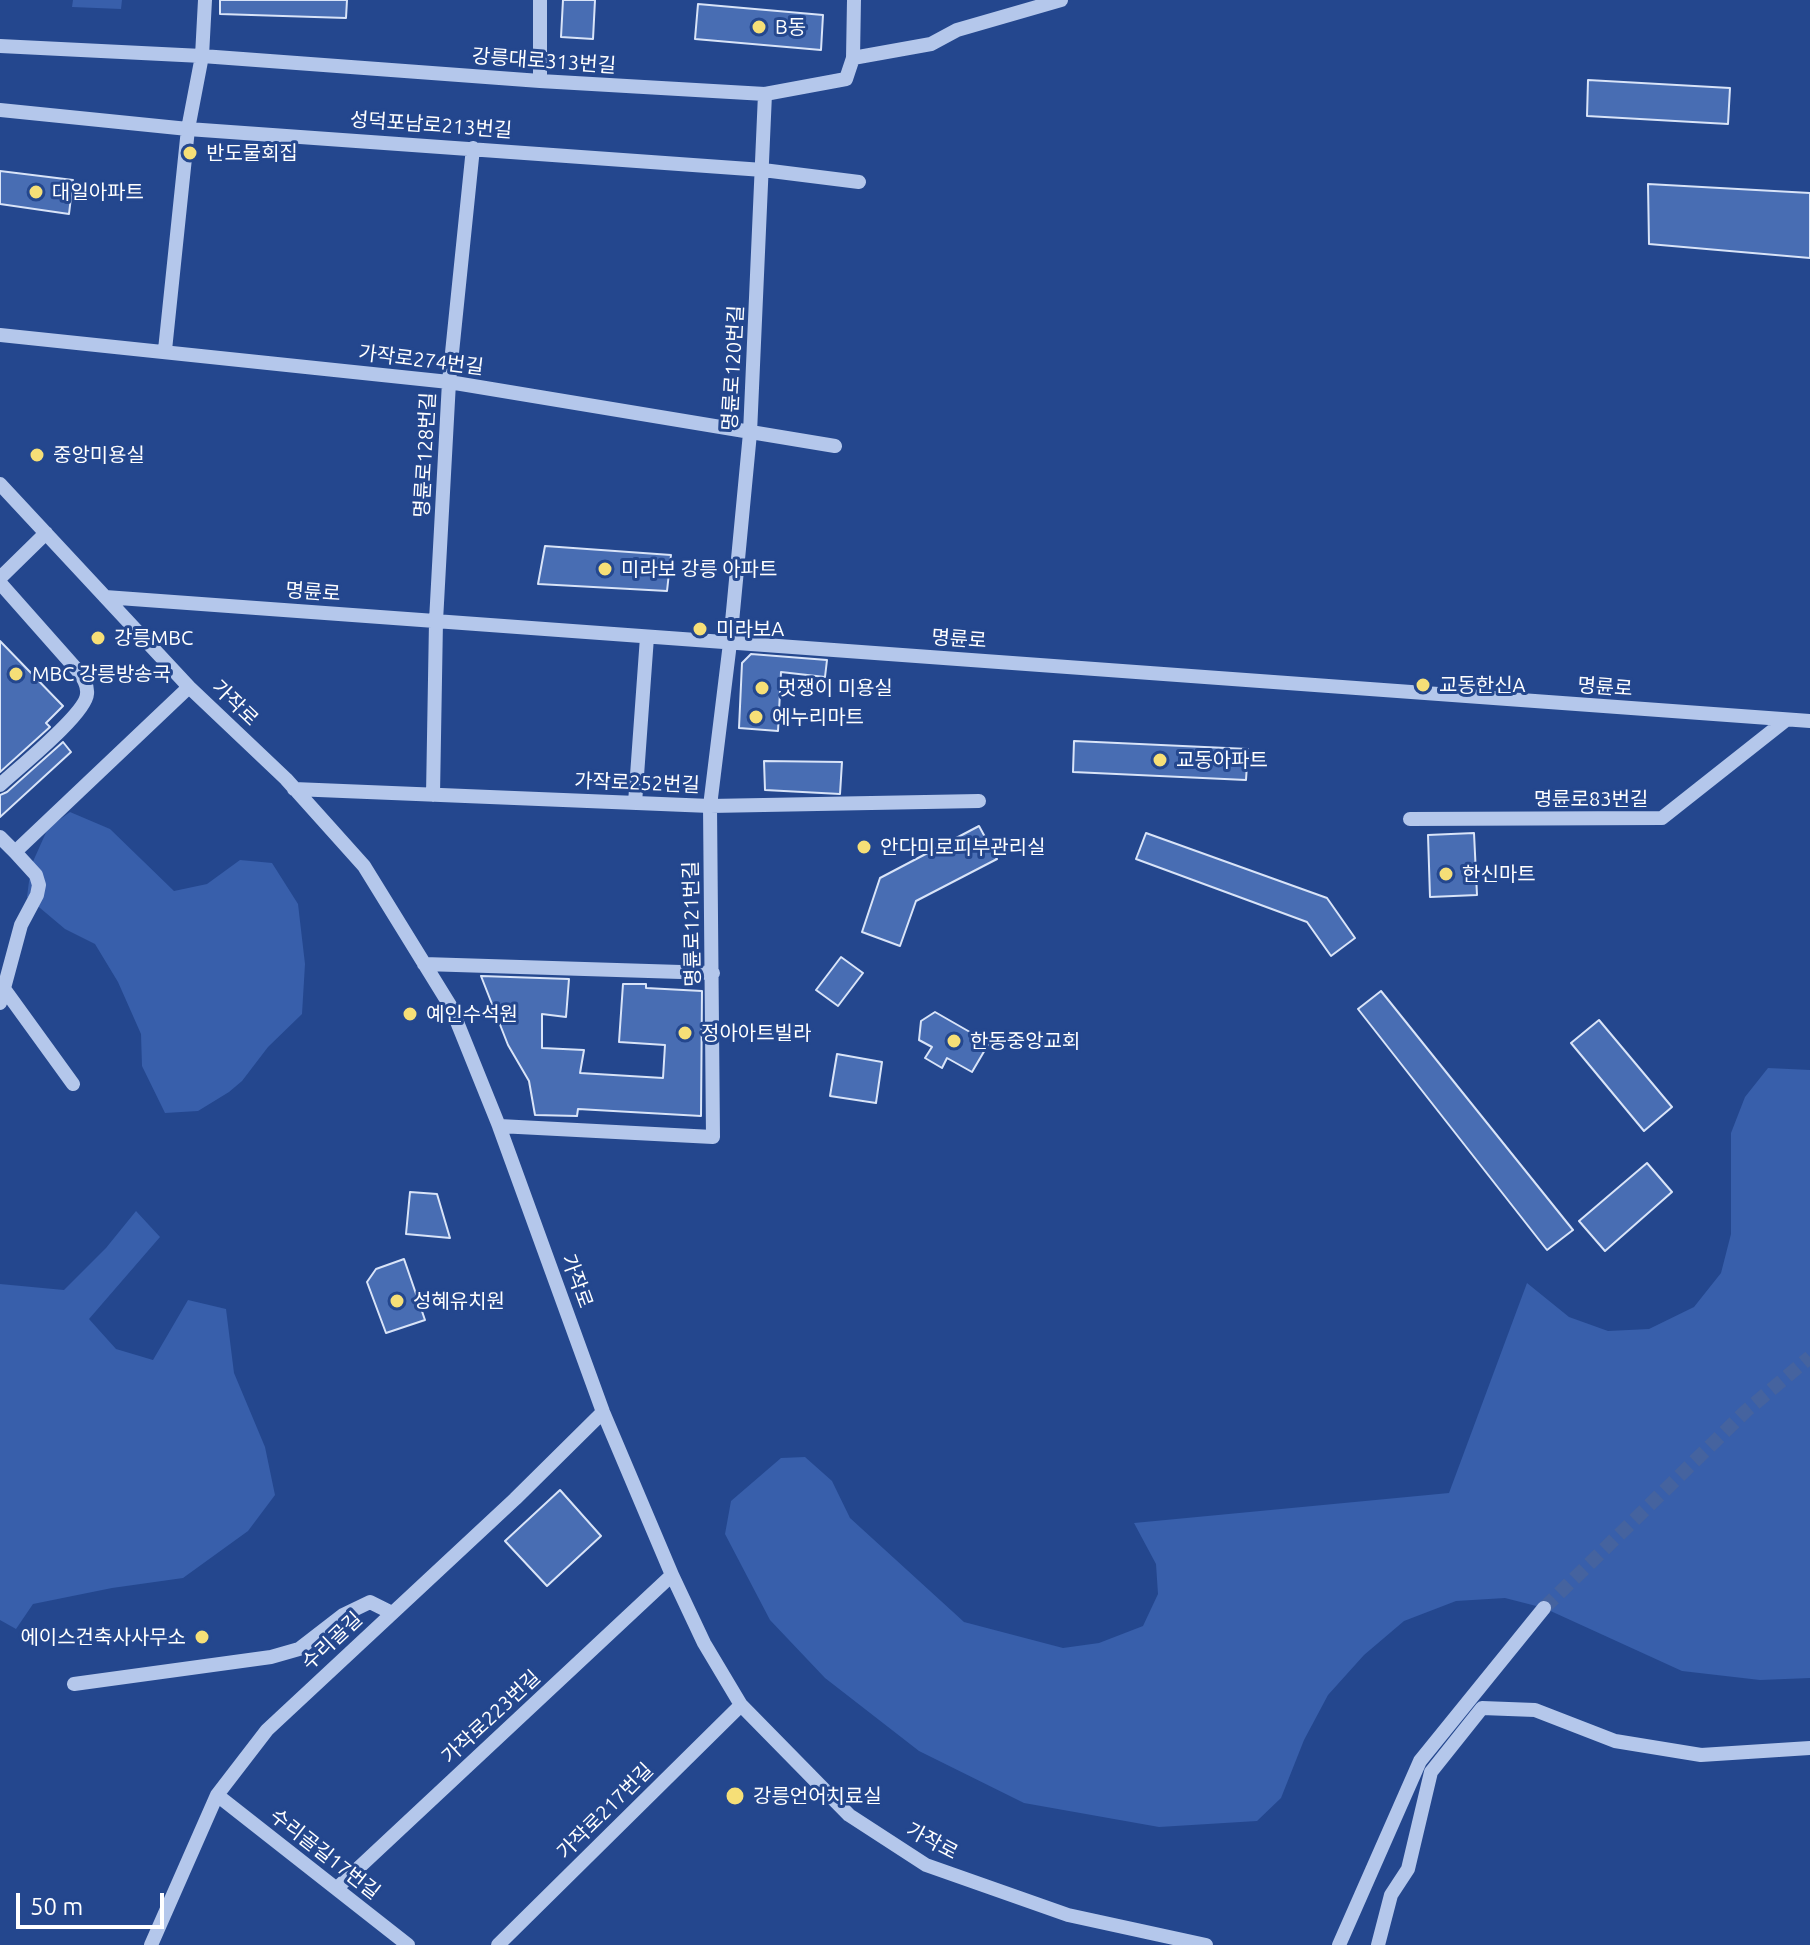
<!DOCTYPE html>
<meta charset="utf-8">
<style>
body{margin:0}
#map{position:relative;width:1810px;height:1945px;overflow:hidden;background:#24478e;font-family:Ubuntu,sans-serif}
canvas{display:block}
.scale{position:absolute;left:16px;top:1893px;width:148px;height:36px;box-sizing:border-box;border:4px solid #fff;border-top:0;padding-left:10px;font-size:24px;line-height:28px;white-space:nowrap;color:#fff;-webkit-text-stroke:6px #24478e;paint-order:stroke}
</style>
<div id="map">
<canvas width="1810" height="1945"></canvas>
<div class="scale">50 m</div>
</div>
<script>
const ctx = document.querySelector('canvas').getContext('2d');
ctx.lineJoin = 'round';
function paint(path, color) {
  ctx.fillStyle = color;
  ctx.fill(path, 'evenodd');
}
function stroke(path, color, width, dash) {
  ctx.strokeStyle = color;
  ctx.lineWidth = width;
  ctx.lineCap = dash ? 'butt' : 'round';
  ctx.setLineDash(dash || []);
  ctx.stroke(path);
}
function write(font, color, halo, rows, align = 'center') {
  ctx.font = font + ' Ubuntu,"Noto Sans KR",sans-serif';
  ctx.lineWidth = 6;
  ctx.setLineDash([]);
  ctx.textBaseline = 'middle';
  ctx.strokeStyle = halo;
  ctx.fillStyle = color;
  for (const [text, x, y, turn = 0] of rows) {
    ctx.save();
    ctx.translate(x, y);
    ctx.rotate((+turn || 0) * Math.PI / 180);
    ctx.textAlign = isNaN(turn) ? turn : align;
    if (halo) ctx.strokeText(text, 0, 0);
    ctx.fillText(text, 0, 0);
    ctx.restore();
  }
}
paint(new Path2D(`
 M73,0h49l-1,9 -49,-2z
 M70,812l40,17 64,62 33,-7 33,-24 32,3 26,41 7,60 -3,50 -34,33 -26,34 -13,11 -31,19 -33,2 -23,-47 -1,-32 -23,-52 -23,-38 -30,-15 -38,-32 4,-31 17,-38z
 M1768,1068l42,2v608l-50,2 -78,-9 -138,-63 -39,-10 -49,3 -52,20 -40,34 -36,40 -24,45 -23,58 -24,23 -98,6 -135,-24 -105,-52 -94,-73 -55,-58 -45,-86 6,-33 50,-43 24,-1 27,24 18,37 114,104 99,26 36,-5 44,-17 15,-32 -2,-30 -22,-41 315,-30 78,-210 42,34 39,14 41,-2 45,-22 27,-34 10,-39v-101l14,-36z
 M136,1211l24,26 -71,82 27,30 37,11 35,-60 38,9 8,64 31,74 10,48 -27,36 -65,47 -71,10 -79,16 -17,25 -16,-9v-336l64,6 42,-42z`), '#385fab');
const building = new Path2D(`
 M220,0h127l-1,18 -126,-4z
 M563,0h32l-2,39 -32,-2z
 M698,4l125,11 -2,35 -126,-11z
 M1588,80l142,8 -2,36 -141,-8z
 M0,171l73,9 -4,34 -69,-10z
 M1648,184l162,9v65l-161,-14z
 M545,546l126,9 -4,36 -129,-7z
 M0,641l63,65 -17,17 4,4 -50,45z
 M751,654l76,6 -2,17 -44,-5 -3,59 -39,-3 3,-65z
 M1074,741l174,8 -2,31 -173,-8z
 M63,742l8,10 -71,65v-22l7,-3z
 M764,761l78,1 -2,32 -75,-4z
 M979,826l18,33 -81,42 -16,45 -38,-14 18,-54z
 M1146,833l181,65 28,40 -24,18 -24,-34 -171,-63z
 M1474,833l3,62 -47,2 -2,-62z
 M841,957l22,16 -25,33 -22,-16z
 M481,976l88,3 -3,38 -24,-3v34l42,2 -4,23 83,5 2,-33 -46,-3 4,-58h23v4l56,3 -1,125 -123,-7 -1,7 -42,-1 -6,-34 -21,-36z
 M1381,991l192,239 -26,20 -189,-241z
 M935,1012l54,31 -17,29 -25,-14 -5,10 -17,-10 7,-11 -13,-7 2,-19z
 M1599,1020l73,87 -28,24 -73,-88z
 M837,1054l45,8 -6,41 -46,-7z
 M1647,1163l25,29 -67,59 -26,-30z
 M410,1192l27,2 13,44 -44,-4z
 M404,1259l21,61 -39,13 -19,-51 9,-13z
 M560,1490l41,46 -54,50 -42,-45z`);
paint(building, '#486db3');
stroke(building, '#d9e4f8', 2);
stroke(new Path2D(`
 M1544,1608l203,-198 63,-53`), '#45639f', 14, [14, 7]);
stroke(new Path2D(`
 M540,0v81
 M0,46l202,10 338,25 225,13 81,-15 7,-21 78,-14 26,-14 104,-30
 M853,58l1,-58
 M0,110l188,19 575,41 96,12
 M0,335l449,47 386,64
 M165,350l23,-221 14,-73 3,-56
 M0,484l189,203 97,92 78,87 87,141 48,119 104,286 69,163 32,68 37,62 108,110 77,50 142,50 138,30
 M0,578l46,-45
 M0,583l78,88c5,7 10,14 9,23 -1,20 -70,75 -87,91
 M105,597l1705,124
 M294,789l416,17 269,-5
 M433,795l3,-174 13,-239 24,-234
 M635,803l12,-166
 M1410,819l252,-1 124,-98
 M0,837l15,15 174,-165
 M424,964l289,9
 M0,989l5,1 68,94
 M0,1003l21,-78 16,-30 2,-10 -3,-10 -21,-23
 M499,1126l214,11 -3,-331 20,-163 20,-210 15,-339
 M74,1684l197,-27 28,-8 44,-34 27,-13 22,11
 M217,1795l191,150
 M337,1888l335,-313
 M151,1945l66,-150 50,-65 248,-231 88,-87
 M498,1945l243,-240
 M1339,1945l81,-184 124,-153
 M1378,1945l13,-50 17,-26 23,-97 51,-64 53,2 80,31 86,14 109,-7`), '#b4c7eb', 14);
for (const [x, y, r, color] of [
 [759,27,8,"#f6df77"],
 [190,153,8,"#f6df77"],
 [36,192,8,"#f6df77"],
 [37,455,8,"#f6df77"],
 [605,569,8,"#f6df77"],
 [700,629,8,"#f6df77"],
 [98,638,8,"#f6df77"],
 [16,674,8,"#f6df77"],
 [1423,685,8,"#f6df77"],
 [762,688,8,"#f6df77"],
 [756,717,8,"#f6df77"],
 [1160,760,8,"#f6df77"],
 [864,847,8,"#f6df77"],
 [1446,874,8,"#f6df77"],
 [410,1014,8,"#f6df77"],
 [685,1033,8,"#f6df77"],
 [954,1041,8,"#f6df77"],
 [397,1301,8,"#f6df77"],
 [202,1637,8,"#f6df77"],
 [735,1796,10,"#f6df77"]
]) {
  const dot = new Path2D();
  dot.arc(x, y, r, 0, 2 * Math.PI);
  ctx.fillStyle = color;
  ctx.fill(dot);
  stroke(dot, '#24478e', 3);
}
write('20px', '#fff', '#24478e', [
 ["B동",775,27],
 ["반도물회집",206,153],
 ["대일아파트",52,192],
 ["중앙미용실",53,455],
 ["미라보 강릉 아파트",621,569],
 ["미라보A",716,629],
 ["강릉MBC",114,638],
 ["MBC 강릉방송국",32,674],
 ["교동한신A",1439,685],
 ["멋쟁이 미용실",778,688],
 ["에누리마트",772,717],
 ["교동아파트",1176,760],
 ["안다미로피부관리실",880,847],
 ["한신마트",1462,874],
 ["예인수석원",426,1014],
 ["정아아트빌라",701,1033],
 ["한동중앙교회",970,1041],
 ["성혜유치원",413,1301],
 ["에이스건축사사무소",186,1637,"right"],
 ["강릉언어치료실",753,1796]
], 'left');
write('20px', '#fff', '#24478e', [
 ["강릉대로313번길",544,61,4],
 ["성덕포남로213번길",431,125,4],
 ["가작로274번길",421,360,7],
 ["명륜로120번길",733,368,-87],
 ["명륜로128번길",425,455,-87],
 ["명륜로",313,592,4],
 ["명륜로",959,639,4],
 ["명륜로",1605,687,4],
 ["가작로",235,703,44],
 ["가작로252번길",637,783,2],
 ["명륜로83번길",1591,799],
 ["명륜로121번길",692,924,-91],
 ["가작로",577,1281,70],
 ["수리골길",332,1641,-43],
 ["가작로223번길",491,1717,-43],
 ["가작로217번길",605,1811,-45],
 ["가작로",932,1841,28],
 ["수리골길17번길",325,1854,38]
]);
</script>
